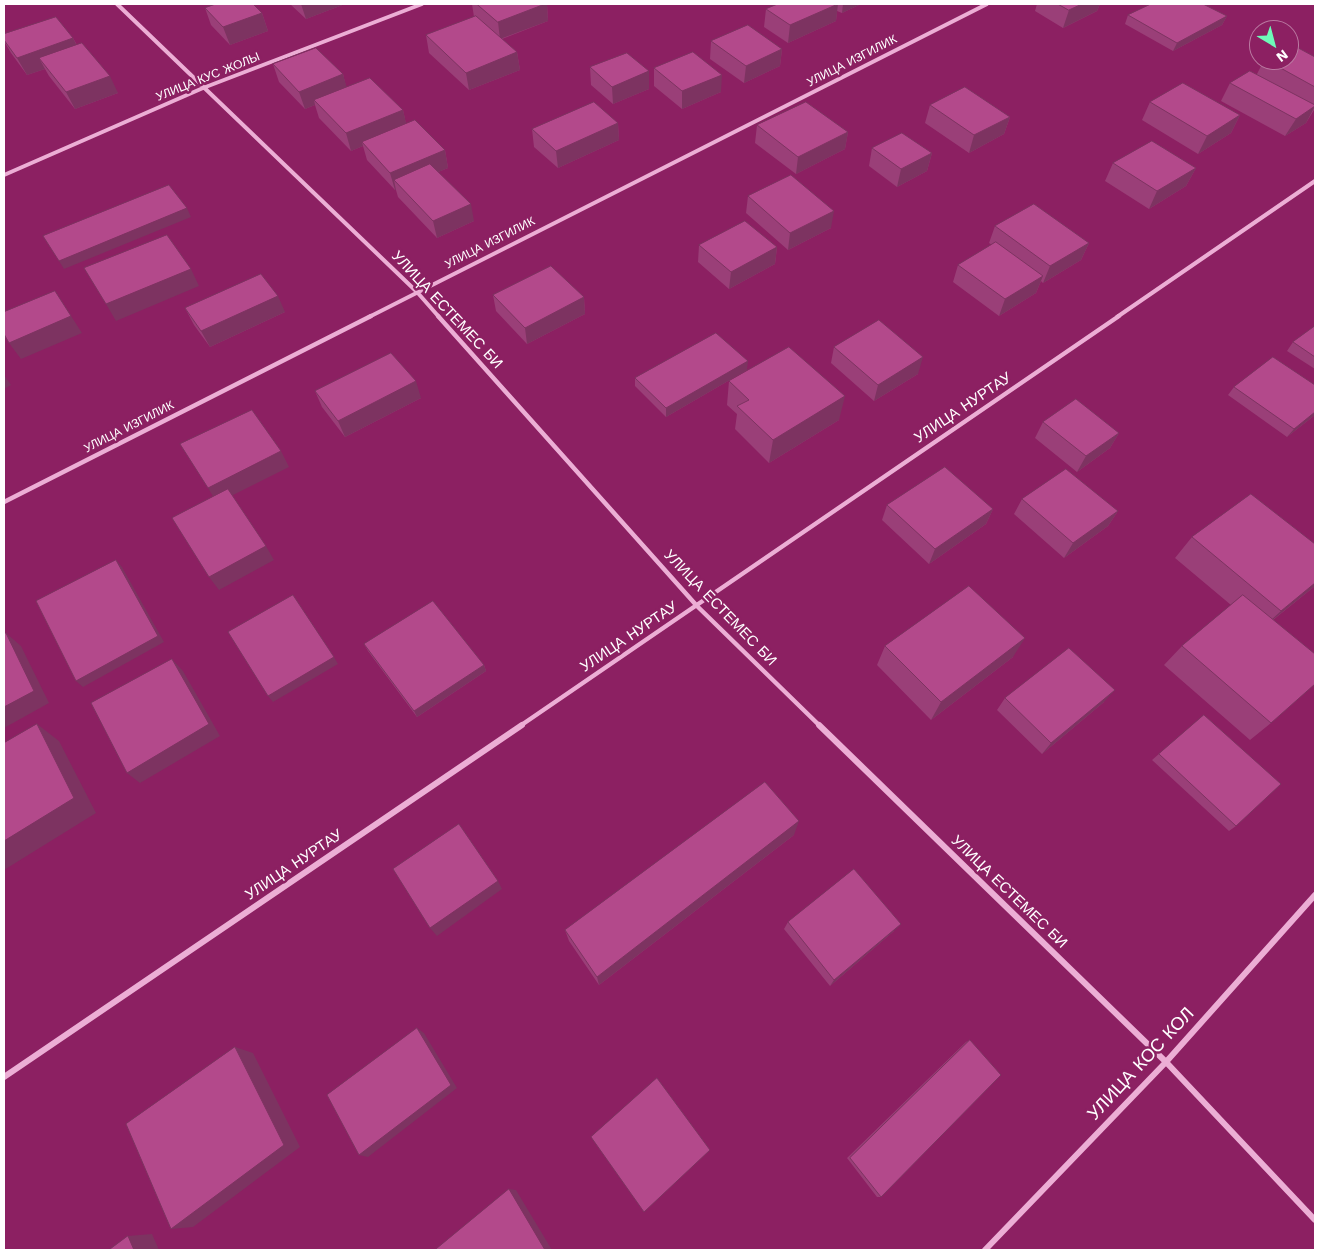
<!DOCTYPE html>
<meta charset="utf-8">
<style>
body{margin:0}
#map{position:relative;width:1319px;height:1254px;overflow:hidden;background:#8c2062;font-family:"Work Sans",sans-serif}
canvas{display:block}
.frame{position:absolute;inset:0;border:5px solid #fff;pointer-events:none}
.north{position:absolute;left:1249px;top:20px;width:50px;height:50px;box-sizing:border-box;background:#8c2062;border:1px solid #ba79a1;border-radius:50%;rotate:143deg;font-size:14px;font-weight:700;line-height:20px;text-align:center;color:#fff}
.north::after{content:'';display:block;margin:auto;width:18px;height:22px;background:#6ef9b8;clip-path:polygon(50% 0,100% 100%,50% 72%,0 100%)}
</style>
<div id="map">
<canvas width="1319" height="1254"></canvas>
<div class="frame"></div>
<div class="north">N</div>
</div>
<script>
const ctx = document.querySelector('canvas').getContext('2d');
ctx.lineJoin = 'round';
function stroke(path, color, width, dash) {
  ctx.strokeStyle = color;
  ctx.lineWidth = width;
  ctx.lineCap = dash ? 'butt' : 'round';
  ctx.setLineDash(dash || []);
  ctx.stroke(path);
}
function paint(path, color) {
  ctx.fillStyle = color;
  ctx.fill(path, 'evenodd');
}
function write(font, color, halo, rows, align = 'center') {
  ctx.font = font + ' "Work Sans",sans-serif';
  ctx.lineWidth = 5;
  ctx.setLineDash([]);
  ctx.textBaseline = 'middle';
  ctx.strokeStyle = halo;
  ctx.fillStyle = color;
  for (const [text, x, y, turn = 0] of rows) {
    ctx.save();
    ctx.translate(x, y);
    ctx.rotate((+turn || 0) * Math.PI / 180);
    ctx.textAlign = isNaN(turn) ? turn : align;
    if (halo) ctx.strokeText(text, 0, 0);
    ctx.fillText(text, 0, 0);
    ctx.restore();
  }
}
stroke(new Path2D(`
 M117,4l300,288 22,25
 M4,175l199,-87 219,-84
 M369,317l618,-313
 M1117,317l198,-136`), '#ecaed5', 4);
stroke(new Path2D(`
 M438,316l259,290 123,120
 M4,502l367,-186
 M520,726l599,-410`), '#ecaed5', 4.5);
stroke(new Path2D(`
 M819,725l347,337 149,158
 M4,1077l518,-352
 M985,1250l181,-188 149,-167`), '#ecaed5', 6);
paint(new Path2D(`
 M290,4h55l-39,15z
 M472,4h75l1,17 -46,18 15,13 3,18 -51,20 -40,-37 -3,-18 48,-18z
 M778,4h83l-19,9 -5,-2 -1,10 -48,22 -24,-16 2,-18z
 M1037,4h63l-3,7 -34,17 -28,-17z
 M205,8l57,5 6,18 -38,14 -19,-20z
 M1128,15l99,1 -5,9 -49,26 -48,-27z
 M4,34l69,4 4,7 41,48 -43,16 -26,-33 -4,-7 -18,6 -16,-22 -7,-12z
 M711,41l71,8 -2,17 -36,17 -34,-24z
 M1315,56v54h-1l-8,13 -21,13 -64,-35 9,-18 27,-9 7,-14h25z
 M273,64l70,10 3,13 57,23 3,14 39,26 3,18 -10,4 36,49 -37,17 -39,-41 -2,-7h-1l-28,-30 -4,-14 -12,5 -32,-33 -4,-13 -10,4 -26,-27z
 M590,67l59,22 -36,15 -22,-19z
 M654,68l67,24 -39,17 -28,-23z
 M1150,102l90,13 -9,18 -33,21 -56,-34z
 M930,105l80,12 -6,17 -35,19 -44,-30z
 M618,123l1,17 -61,28 -24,-21 -2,-18z
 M757,125l91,7 -3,17 -49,25 -41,-31z
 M872,148l60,5 -5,18 -30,16 -28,-21z
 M1113,163l83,5 -10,18 -37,23 -44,-28z
 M748,196l83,32 -43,22 -42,-37z
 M995,226l94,17 -8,17 -38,23 -2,-2 -5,12 -37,23 -46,-34 5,-17 34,-20 -3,-2z
 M699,245l78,2 -2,17 -46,25 -31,-27z
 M493,295l91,2 1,17 -58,30 -31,-33z
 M185,308l100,4 -75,35 -16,-22z
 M1315,326v43l-28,-18 6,-9z
 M834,347l84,27 -44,27 -43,-38z
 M747,370l-81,47 -31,-31v-8z
 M729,381l110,39 -70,43 -34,-34 2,-15 -10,-9z
 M1315,385v30l-28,22 -59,-42 6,-8z
 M315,391l106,7 -76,39 -23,-30z
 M1043,422l76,11 -9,15 -33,24 -42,-34z
 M1022,499l96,12 -10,15 -44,32 -50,-44z
 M887,505l106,4 -7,15 -57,40 -47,-44z
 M1192,537l123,49 -42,34 -2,103 -21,17 -86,-75 18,-19 49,-41 -56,-47z
 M364,644l120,21 2,6 -69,46 -49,-66z
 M885,646l128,11 -82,63 -54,-55z
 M1005,698l99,4 -62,52 -45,-44z
 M1204,715l32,111 -7,5 -77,-71z
 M794,835l-195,150 -30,-44 -4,-11z
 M788,922l106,9 -64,55 -46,-57z
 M970,1040l-89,157h-4l-30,-39 119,-116z`), '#9a3f78');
paint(new Path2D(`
 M301,4h44l-39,15z
 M545,4h2l1,17 -48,18 -2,-17z
 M838,4l-2,17 -48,22 2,-18z
 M843,4h18l-19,9z
 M1082,4h18l-3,7 -34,17 6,-18z
 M262,13l6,18 -38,14 -7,-18z
 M1227,16l-5,9 -49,26 4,-8z
 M73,38l9,18 -43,2 6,11 -18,6 -10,-17z
 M782,49l-2,17 -36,17 2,-17z
 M517,52l3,18 -51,20 -3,-17z
 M649,71v18l-36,15 -1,-17z
 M343,74l5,18 -34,8 1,5 -10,4 -6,-17z
 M722,75l-1,17 -39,17v-18z
 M110,76l8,17 -43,16 -9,-17z
 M1315,106l-9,17 -21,13 11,-17z
 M403,110l4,17 -45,15 1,4 -12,5 -5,-18z
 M1240,115l-9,18 -33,21 9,-18z
 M1010,117l-6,17 -35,19 5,-18z
 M618,123l1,17 -61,28 -2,-17z
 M848,132l-3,17 -49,25 2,-17z
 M445,150l3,18 -47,19 -7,-7 2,10h-1l-5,-17z
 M932,153l-5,18 -30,16 4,-18z
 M1196,168l-10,18 -37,23 8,-18z
 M471,204l3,17 -37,17 -4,-17z
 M187,208l4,9 -127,52 -5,-8z
 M834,211l-3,17 -43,22 2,-17z
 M1089,243l-8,17 -38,23 7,-17z
 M777,247l-2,17 -46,25 2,-17z
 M191,269l8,17 -83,35 -10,-17z
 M1043,276l-7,17 -37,23 6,-17z
 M55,291l27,42 -61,26 -12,-16z
 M278,296l7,16 -75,35 -9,-16z
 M584,297l1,17 -58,30 -2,-16z
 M923,357l-5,17 -44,27 4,-16z
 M748,361l-1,9 -81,47v-9z
 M4,375l7,10 -7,4z
 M416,381l5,17 -76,39 -7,-16z
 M845,396l-6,24 -70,43 4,-23z
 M1315,412v3l-28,22 7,-8z
 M1119,433l-9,15 -33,24 9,-16z
 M281,451l8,16 -72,36 -9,-15z
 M993,509l-7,15 -57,40 6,-15z
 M1118,511l-10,15 -44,32 9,-15z
 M266,546l8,14 -55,30 -10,-13z
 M116,560l6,7 42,75 -81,45 -7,-6z
 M1315,583v3l-55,44 21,-19z
 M6,633l15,13 28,57 -45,25z
 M1025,638l-12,19 -82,63 10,-18z
 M334,657l4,7 -65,38 -5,-6z
 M172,659l11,12 37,65 -80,47 -13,-10z
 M484,665l2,6 -69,46 -3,-6z
 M1115,690l-11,12 -62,52 9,-11z
 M37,724l22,17 37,72 -92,57v-29z
 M799,821l-5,14 -195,150 -2,-8z
 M498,881l4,8 -65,47 -7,-8z
 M901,924l-7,7 -64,55 4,-6z
 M417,1028l7,5 33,55 -89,69 -9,-2z
 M235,1047l18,6 47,94 -107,80 -22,2z
 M509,1189l7,1 36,60h-7z
 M152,1234l7,16h-25l-6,-14z`), '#7d3361');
const building = new Path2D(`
 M216,4h37l9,9 -39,14 -18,-19z
 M477,4h68l-47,18z
 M778,4h60l-48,21 -24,-16z
 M1058,4h24l-13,6z
 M1151,4h52l24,12 -50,27 -49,-28z
 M476,16l41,36 -51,21 -40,-38z
 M56,17l17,21 -56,20 -13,-18v-6z
 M748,25l34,24 -36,17 -35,-25z
 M82,43l28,33 -44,16 -27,-34z
 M1291,44l24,13v30l-49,-27h23v-14z
 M316,48l27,26 -44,18 -26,-28z
 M693,52l29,23 -40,16 -28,-23z
 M627,53l22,18 -37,16 -22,-20z
 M1250,71l65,34v1l-19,13 -66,-36z
 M370,78l33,32 -57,23 -32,-33z
 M1183,83l57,32 -33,21 -57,-34z
 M965,87l45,30 -36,18 -44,-30z
 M594,102l24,21 -62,28 -24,-22z
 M806,102l42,30 -50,25 -41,-32z
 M415,120l30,30 -55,23 -28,-31z
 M902,133l30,20 -31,16 -29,-21z
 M1152,141l44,27 -39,23 -44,-28z
 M430,164l41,40 -38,17 -39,-41z
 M791,175l43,36 -44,22 -42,-37z
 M169,185l18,23 -128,53 -16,-25z
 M1034,204l55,39 -39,23 -55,-40z
 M745,221l32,26 -46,25 -32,-27z
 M167,235l24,34 -85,35 -22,-36z
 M996,242l47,34 -38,23 -47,-34z
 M551,266l33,31 -59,31 -32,-33z
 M261,274l17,22 -77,35 -16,-23z
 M55,291l16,25 -62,27 -5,-9v-22z
 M879,320l44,37 -45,28 -44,-38z
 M1315,326v31l-22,-15z
 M716,333l32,28 -82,47 -31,-30z
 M789,347l56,49 -72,44 -36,-34 12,-6 -20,-19z
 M391,353l25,28 -78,40 -23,-30z
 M1273,357l42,28v27l-21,17 -60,-42z
 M1076,399l43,34 -33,23 -43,-34z
 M252,410l29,41 -73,37 -28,-44z
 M945,467l48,42 -58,40 -48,-44z
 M1066,469l52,42 -45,32 -51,-44z
 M228,489l38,57 -57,31 -37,-59z
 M1251,494l64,50v39l-34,28 -89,-74z
 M116,560l42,76 -82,45 -40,-80z
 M969,586l56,52 -84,64 -56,-56z
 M293,595l41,62 -66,39 -40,-64z
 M1243,595l72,59v30l-44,39 -89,-77z
 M433,601l51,64 -70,46 -50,-67z
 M6,633l28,58 -30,16v-73z
 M1069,648l46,42 -64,53 -46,-45z
 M172,659l37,65 -82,49 -36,-70z
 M1204,715l77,69 -45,42 -77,-72z
 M37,724l37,74 -70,43v-98z
 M765,782l34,39 -202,156 -32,-47z
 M459,824l39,57 -68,47 -37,-59z
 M854,869l47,55 -67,56 -46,-58z
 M417,1028l34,57 -92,70 -32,-60z
 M970,1040l31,35 -120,122 -31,-39z
 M235,1047l49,98 -113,84 -45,-105z
 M657,1078l53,72 -66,62 -53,-75z
 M509,1189l36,61h-110z
 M128,1236l6,14h-25z`);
paint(building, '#b3498b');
stroke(building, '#7d3361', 1);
write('12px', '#fff', '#8c2062', [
 ["УЛИЦА ИЗГИЛИК",852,61,-27],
 ["УЛИЦА КУС ЖОЛЫ",208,77,-22],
 ["УЛИЦА ИЗГИЛИК",490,243,-27],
 ["УЛИЦА ИЗГИЛИК",129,427,-27]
]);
write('15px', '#fff', '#8c2062', [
 ["УЛИЦА ЕСТЕМЕС БИ",447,310,47],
 ["УЛИЦА НУРТАУ",963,408,-34],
 ["УЛИЦА ЕСТЕМЕС БИ",720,608,46],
 ["УЛИЦА НУРТАУ",629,637,-34],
 ["УЛИЦА НУРТАУ",294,865,-34],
 ["УЛИЦА ЕСТЕМЕС БИ",1009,892,44]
]);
write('18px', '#fff', '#8c2062', [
 ["УЛИЦА КОС КОЛ",1141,1064,-47]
]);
</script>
